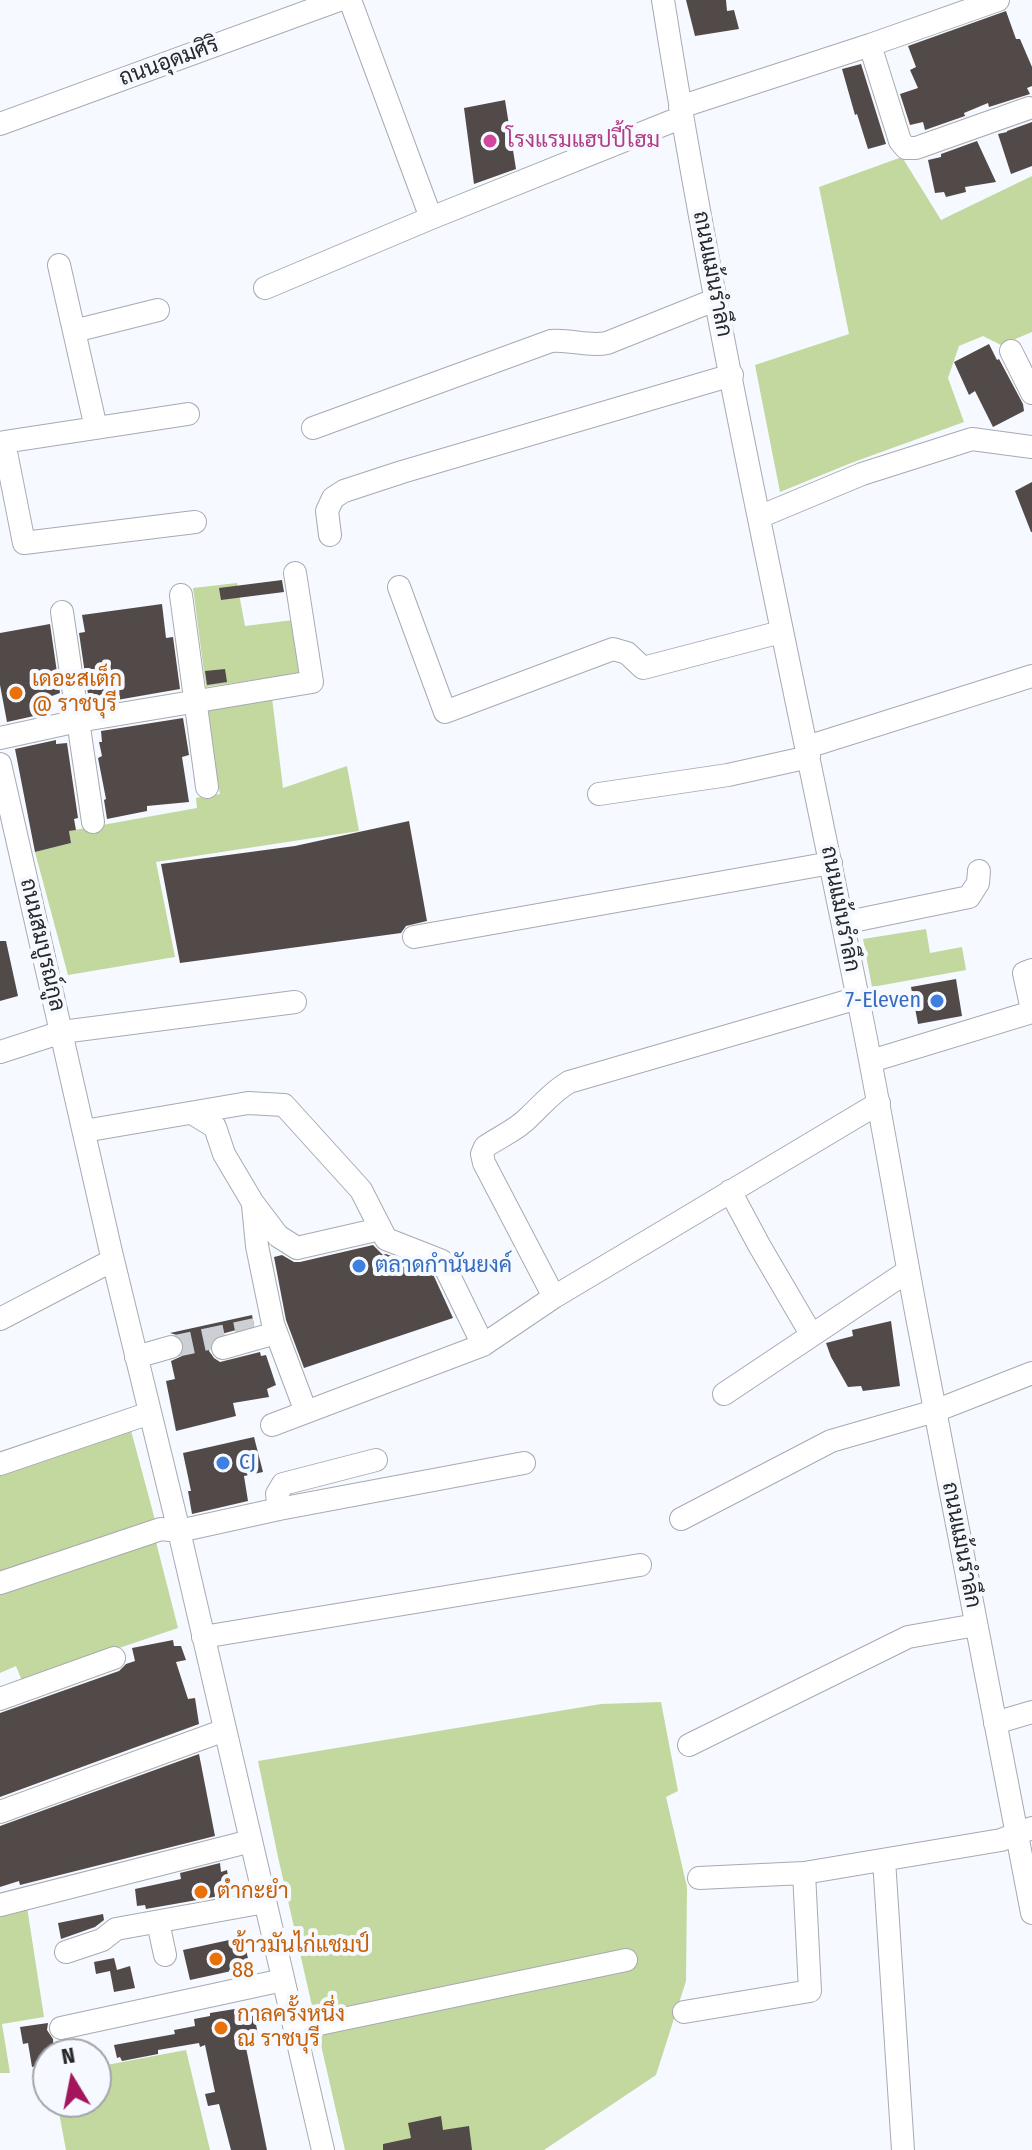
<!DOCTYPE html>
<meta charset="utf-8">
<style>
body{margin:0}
#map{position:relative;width:1032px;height:2150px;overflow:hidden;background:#f6f9ff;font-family:"Fira Sans Condensed",sans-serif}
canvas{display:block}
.north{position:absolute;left:32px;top:2038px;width:80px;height:80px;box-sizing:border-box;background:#f6f9ff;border:2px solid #a3a5aa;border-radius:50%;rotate:350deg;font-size:22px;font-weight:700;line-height:32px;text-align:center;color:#26282a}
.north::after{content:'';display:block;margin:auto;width:28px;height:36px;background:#a4165b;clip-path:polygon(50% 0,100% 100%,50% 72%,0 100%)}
</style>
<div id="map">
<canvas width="1032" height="2150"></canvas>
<div class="north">N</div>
</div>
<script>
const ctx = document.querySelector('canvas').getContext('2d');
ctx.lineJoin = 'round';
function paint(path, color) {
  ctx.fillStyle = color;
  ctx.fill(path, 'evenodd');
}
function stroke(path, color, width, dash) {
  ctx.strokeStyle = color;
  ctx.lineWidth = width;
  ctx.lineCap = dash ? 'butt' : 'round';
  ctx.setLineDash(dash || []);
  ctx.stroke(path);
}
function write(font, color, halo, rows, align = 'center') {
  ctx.font = font + ' "Fira Sans Condensed",Sarabun,sans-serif';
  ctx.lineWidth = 8;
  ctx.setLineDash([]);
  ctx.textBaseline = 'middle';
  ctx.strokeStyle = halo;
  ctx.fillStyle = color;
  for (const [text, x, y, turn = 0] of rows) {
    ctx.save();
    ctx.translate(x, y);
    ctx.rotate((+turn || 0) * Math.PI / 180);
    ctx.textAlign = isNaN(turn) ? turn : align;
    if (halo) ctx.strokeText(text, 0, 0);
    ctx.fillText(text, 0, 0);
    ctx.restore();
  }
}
paint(new Path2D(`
 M902,157l39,63 91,-44v156l-31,13 -18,-9 -24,10 -11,32 16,44 -113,41 -71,29 -25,-127 94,-31 -30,-147z
 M237,583l8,43 48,-6 9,53 -96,14 -13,-99z
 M272,698l11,90 64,-22 12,65 -203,31 19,95 -107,18 -33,-123 36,-9 -2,-12 128,-23 -1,-10 24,-4 -15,-86z
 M926,929l4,24 32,-6 4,23 -94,17 -9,-48z
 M129,1423l26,97 -155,55v-103z
 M155,1538l23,90 -156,53 -6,-15 -16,7v-78z
 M661,1702l17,89 -12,6 21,90 -1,94 -30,94 -112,75h-199l-67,-293 -20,-96 343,-57z
 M27,1907l17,110 -42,7 8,49h-10v-162z
 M186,2050l24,100h-144l-9,-48h39v-35z`), '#c2d89e');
paint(new Path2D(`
 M686,0h40l1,11 7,-1 5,19 -44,7z
 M1006,11l10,28h4l12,28v19l-5,2 3,6 -41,13 -1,-4 -24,10 1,3 -40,14 -2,-8 -13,3 -10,-31 18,-6 -8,-18 6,-3 -8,-21z
 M861,64l25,80 -18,5 -11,-35 -2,1 -13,-46z
 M505,100l11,69 -42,15 -10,-76z
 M1032,122v44l-21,8 -13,-40 9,-2v-1z
 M977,141l19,41 -31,5 1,5 -20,5 -2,-5 -9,1 -7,-33 13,-3v-3z
 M989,344l8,16 2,-1 24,45 1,7 -31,16 -18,-36 -6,4 -15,-33z
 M1032,482v50h-1l-16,-41z
 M282,580l2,12 -63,8 -2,-12z
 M162,604l4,34 7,-1 7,52 -86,15 -1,-4 -4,1 -10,-68 6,-1 -3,-17z
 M50,624l10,69 -11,4 1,9 -9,2 2,6 -36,8 -7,-37v-52z
 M225,669l2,13 -20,3 -2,-14z
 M183,718l6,37 -7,2 7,45 -42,4v5l-40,8 -3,-19 2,-1 -8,-41 4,-2 -3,-14h3l-1,-11z
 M56,740v4l11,-1 11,75 -4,1 2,11 -7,1 2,12 -36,9 -20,-103z
 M409,821l18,100 -21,5 -5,7 -221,30 -19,-99 134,-18z
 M0,941h6l12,55 -18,5z
 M956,979l6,37 -44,8 -7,-37z
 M373,1245l10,10 3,-1 46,18 21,46 -149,50 -18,-48 -12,-63 8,-2 12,7h6z
 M252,1315l2,10 -36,10 -8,9 -1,7 5,7 6,4 40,-10 1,4 5,-1 10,30 -9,4 2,8 -36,6 3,13 -60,15 -10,-50 9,-2 -4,-18 11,-5 3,-12 -5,-8 -10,-3z
 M891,1321l9,65 -37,5 -2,-5 -13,1 -17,-30 -5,-14 27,-7 -1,-6z
 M254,1437l9,35 -19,4 4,25 -56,13 -4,-23h3l-8,-38z
 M173,1640l1,6h7l5,14 -10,2 12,37 7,-1 4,26 -199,73v-84l119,-42 7,-7 9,-3 -3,-13z
 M199,1754l16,82 -195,49 -1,-4 -19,6v-61z
 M220,1863l1,9 6,-2 4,24 -85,15 -1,-4 -8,1 -2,-17 46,-10 -1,-6z
 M103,1914l1,6 -9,7 -34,12 -3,-16z
 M243,1937l7,30 -60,13 -7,-30z
 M114,1958l3,12 13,-4 5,22 -21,4 -4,-21 -14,3 -2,-12z
 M253,2006l5,30 -14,2 23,112h-36l-12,-46 -11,2 -3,-12 10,-2 -10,-47 -5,2 -1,-4 -41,7v4l-36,7 -2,-4 -3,1 -3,-13 61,-11 -1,-4 21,-4 -1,-7 16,-3v-3z
 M48,2023l-1,7 6,9 1,15h-6v10l-16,3 -4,-24 -5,1 -3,-17z
 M441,2116l2,14 26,-4 3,24h-89v-6l28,-6 -3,-15z`), '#524a48');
stroke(new Path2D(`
 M171,1347l84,-18`), '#cccfd4', 22, [22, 11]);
const minor = new Path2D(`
 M350,0l81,218
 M663,0c53,335 128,667 195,999 22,106 39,212 59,318 38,198 77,397 115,596
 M870,45l30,96 6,7h10l113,-40
 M680,107l190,-62 128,-45
 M0,124l339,-124
 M59,265l37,163
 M265,288l166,-70 239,-96 12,-3
 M74,331l84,-21
 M1011,351l21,42
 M188,414l-184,28 20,101 171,-21
 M313,428l238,-87c19,-2 37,6 56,2l110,-44
 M759,517l103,-43 110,-35 60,8
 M330,535l-3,-24 6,-13 11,-7 58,-19 330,-97
 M399,587l46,125 168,-63 14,4 16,15 138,-36
 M181,595l26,192
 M62,612l31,210
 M0,738l78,-17 234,-39 -17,-109
 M807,747l225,-71
 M0,764l111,488 68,279 144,619
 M599,794l129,-19 81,-18
 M843,923l126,-26 9,-14 1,-12
 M414,937l417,-74
 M1032,970l-8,3 8,37
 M0,1052l62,-20 233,-30
 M871,1061l161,-49
 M192,1113l23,14 9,27 29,49 25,33 19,12 83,-19
 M84,1131l164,-28 36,2 77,85 25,49 56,22 41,84
 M730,1191l29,54 52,89
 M253,1205l4,41 16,78 33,88
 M554,1297l-70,-134 -2,-9 3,-7c14,-10 32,-17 44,-30 14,-13 23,-25 40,-35l289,-84
 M0,1319l113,-59
 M223,1348l53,-15
 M136,1357l35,-10
 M724,1394l184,-123
 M272,1425l211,-80 71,-48 325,-194
 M0,1464l150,-51
 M279,1509l-2,-15 6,-10 93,-24
 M681,1519l150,-78 104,-30 97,-38
 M0,1583l161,-54 18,2 100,-22 245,-46
 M203,1637l437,-72
 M0,1699l114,-41
 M995,1723l37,-11
 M689,1745l219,-108 68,-12
 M0,1812l225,-82
 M884,1860l19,290
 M699,1878l105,-5 197,-33 31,-12
 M0,1905l251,-64
 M158,1922l7,33
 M66,1952l36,-12 14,-11 149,-27
 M684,2012l126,-21 -6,-118
 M61,2028l222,-48
 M295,2029l331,-69`);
stroke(minor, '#a7aab1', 24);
stroke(minor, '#fff', 22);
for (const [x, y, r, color] of [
 [490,141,8,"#d1479c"],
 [16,693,8,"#e8710a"],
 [937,1001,8,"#3f7fe0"],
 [359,1266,8,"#3f7fe0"],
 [223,1463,8,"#3f7fe0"],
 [201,1892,8,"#e8710a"],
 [216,1959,8,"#e8710a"],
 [221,2028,8,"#e8710a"]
]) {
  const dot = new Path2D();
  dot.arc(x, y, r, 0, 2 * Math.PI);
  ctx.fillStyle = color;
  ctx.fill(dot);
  stroke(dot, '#f6f9ff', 3);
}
write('22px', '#26282a', '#f6f9ff', [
 ["ถนนอุดมศิริ",169,62,-20],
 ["ถนนแม้นรำลึก",712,274,79],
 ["ถนนแม้นรำลึก",840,909,79],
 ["ถนนสมบูรณ์กูล",42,945,77],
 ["ถนนแม้นรำลึก",961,1545,79]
]);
write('22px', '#b23c85', '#f6f9ff', [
 ["โรงแรมแฮปปี้โฮม",506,141]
], 'left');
write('22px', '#c56008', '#f6f9ff', [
 ["เดอะสเต็ก",32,680],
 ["@ ราชบุรี",32,705],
 ["ตำกะยำ",217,1892],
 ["ข้าวมันไก่แชมป์",232,1946],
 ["88",232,1971],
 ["กาลครั้งหนึ่ง",237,2015],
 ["ณ ราชบุรี",237,2040]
], 'left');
write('22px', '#366cbe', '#f6f9ff', [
 ["7-Eleven",921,1001,"right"],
 ["ตลาดกำนันยงค์",375,1266],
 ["CJ",239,1463]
], 'left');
</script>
